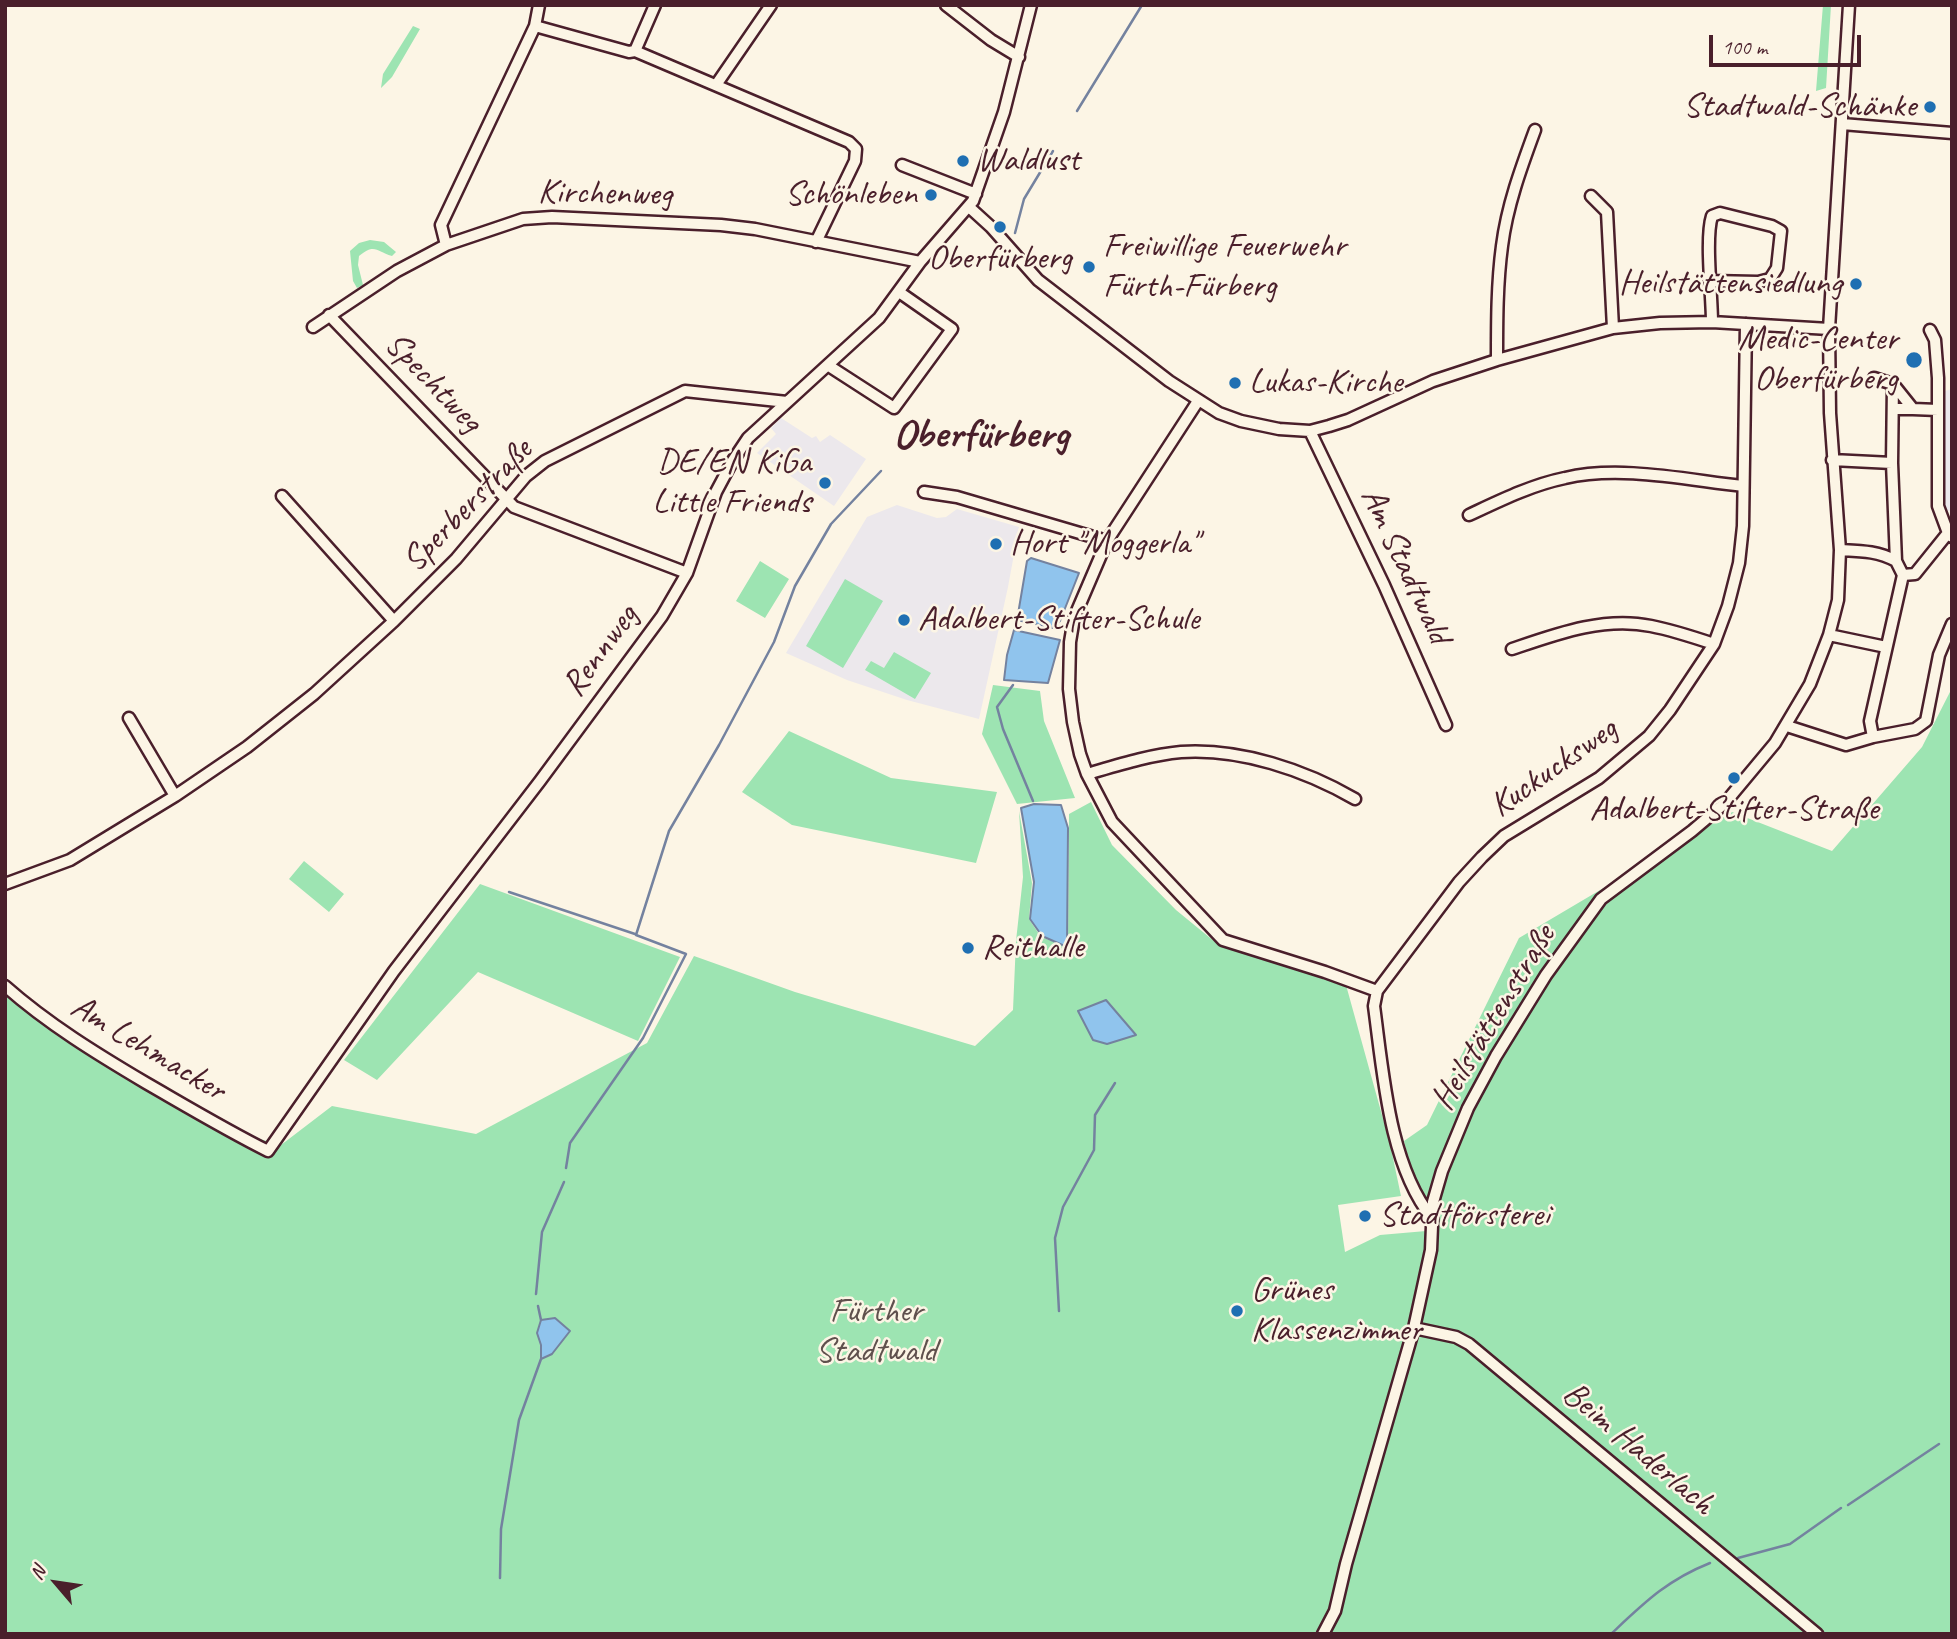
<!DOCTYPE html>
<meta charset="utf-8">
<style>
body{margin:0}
#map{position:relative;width:1957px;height:1639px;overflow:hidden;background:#fcf5e5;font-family:Caveat,sans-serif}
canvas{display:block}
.frame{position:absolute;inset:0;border:7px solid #4a1f2b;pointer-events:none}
.north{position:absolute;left:21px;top:1548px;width:70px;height:70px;-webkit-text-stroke:5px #fcf5e5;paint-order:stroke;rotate:299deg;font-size:19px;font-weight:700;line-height:28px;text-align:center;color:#4a1f2b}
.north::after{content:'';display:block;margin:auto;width:24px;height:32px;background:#4a1f2b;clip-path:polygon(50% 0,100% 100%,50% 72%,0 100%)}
.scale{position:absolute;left:1709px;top:35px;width:152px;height:32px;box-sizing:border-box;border:4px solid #4a1f2b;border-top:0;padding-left:9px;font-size:21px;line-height:24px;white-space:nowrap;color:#4a1f2b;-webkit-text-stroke:5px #fcf5e5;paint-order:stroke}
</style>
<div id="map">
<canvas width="1957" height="1639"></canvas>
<div class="frame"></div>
<div class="north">N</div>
<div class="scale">100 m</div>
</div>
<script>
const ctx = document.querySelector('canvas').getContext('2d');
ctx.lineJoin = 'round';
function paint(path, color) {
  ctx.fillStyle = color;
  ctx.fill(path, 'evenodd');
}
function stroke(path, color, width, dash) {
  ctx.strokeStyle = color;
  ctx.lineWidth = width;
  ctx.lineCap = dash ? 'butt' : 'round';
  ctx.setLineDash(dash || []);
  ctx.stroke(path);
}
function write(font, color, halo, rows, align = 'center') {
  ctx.font = font + ' Caveat,sans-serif';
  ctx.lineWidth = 5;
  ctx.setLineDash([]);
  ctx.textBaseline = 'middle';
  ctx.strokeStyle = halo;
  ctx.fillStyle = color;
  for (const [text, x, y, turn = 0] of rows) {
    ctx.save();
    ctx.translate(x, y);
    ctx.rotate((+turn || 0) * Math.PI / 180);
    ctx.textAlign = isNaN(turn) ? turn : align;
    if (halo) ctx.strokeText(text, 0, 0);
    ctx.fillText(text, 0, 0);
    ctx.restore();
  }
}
paint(new Path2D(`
 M1952,389v122l-1,1 -7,-3 -2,-3 -1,-114z
 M781,418l31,20 4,-2 4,6 10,-7 36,24 -32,47 -77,-53 19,-19 -5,-6z
 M897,505l40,13 9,-1 11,-8 62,18 -11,60 -29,132 -72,-19 -60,-20 -61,-27 81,-136z`), '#ece8ec');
paint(new Path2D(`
 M1823,5h8l-5,83 -10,3z
 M413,26l7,3 -28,48 -11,11 2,-14z
 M370,240l14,2 12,10 -4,4c-16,-5 -17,-13 -33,0l-1,9 5,20 -6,3 -4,-7 -3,-30 9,-8z
 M760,561l29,18 -24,39 -29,-17z
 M845,579l38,22 -40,67 -37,-22z
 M894,652l37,21 -16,26 -50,-29 6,-9 13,7z
 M993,685l47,6 4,30 31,77 -58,6 -35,-70z
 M1952,688v946h-1947v-646l39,34 57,41 99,59 81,23 51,-39 144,28 171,-91 47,-87 101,36 180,54 38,-36 3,-69 7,-64 -4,-66 13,72 -3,36 12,18 27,10 1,-133 22,-12 21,43 64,65 44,36 126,39 44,159 11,52 -63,9 7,47 35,-17 46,-4 -22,-90 23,-16 92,-187 213,-126 100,39 90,-104z
 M789,731l102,47 106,14 -21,71 -184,-38 -50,-33z
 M304,861l40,33 -15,18 -40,-33z
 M480,884l200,73 -42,84 -160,-69 -101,108 -33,-20z`), '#9de4b2');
const water = new Path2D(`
 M1031,558l48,15 -19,48 -7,7 -36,-8 10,-59z
 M1014,630l46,10 -12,43 -44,-3 3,-25z
 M1034,804l27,1 7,23 -1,119 -25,-11 -12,-17 4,-37 -13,-74z
 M1106,1000l30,35 -29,9 -14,-4 -15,-29z
 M555,1318l15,13 -18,23 -11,5v-14l-4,-12 4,-13z`);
paint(water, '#90c4ed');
stroke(water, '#74829f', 2);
stroke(new Path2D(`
 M1077,111l65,-106
 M1015,233l9,-34 29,-48
 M1013,685l-16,22 6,22 30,72
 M509,892l126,42
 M566,1168l4,-25 73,-105 43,-84 -50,-19 33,-104 50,-86 55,-103 21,-56 36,-62 50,-53
 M536,1294l6,-62 22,-50
 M538,1306l3,14
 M1059,1311l-4,-73 8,-31 31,-57 1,-35 20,-32
 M1848,1505l91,-61
 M1738,1558l52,-14 51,-36
 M500,1578l1,-49 18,-109 22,-61
 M1611,1634c33,-31 56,-54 99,-71`), '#74829f', 2.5);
const minor = new Path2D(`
 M946,5l45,35 28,17
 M535,26l94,26 6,-1 214,91 7,7 -1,12 -39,81
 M635,51l20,-46
 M716,85l55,-80
 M1842,124l110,9
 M902,165l74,29
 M1591,196l16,16 6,116
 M969,207l22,20 47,53 131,101 50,32 22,8 38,8 31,2 19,-5 19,-6 85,-39 64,-21 116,-32 47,-5 52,-1 117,7
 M446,245l-5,-20 94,-199 4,-21
 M1711,281l47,1 12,-3 7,-11 4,-37 -9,-5 -52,-13 -8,3c-7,22 0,80 0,106
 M329,315l185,192 173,66
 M313,327l84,-56 49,-26 77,-26 29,-2 169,8 34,4 165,33
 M1930,330l5,10 3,38v128l10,27 4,4
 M1497,360c0,-38 0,-77 5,-114 5,-40 19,-78 33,-116
 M829,366l65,42 58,-79 -53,-37
 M1893,384l20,25h-20
 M1198,401l-91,140 -33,77 -4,24 -1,47 4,33 7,32 7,20 25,48 111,118 102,32 52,19
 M1913,409l25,1
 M1310,431l74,154 62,140
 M1832,460l60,3
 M924,492l33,5 150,44
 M282,496l112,125
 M1469,515c30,-14 62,-30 96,-37 55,-13 122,2 178,8
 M1840,550c21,1 38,1 56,11
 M1903,575l12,-1 33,-41
 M1829,635l57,12
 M1512,649c44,-15 92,-33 139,-23 21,4 42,11 63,18
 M129,718l46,78
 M1787,726l59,19 27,-8 42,-8 11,-8 13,-66 13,-31
 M1873,737l-3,-16 33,-146 -7,-14 -4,-98 1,-79 -19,-6
 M1087,774c31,-9 62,-19 94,-22 59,-4 124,18 174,47
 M5,884l65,-24 105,-64 72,-49 67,-53 80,-73 62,-62 70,-83 19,-15 140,-70 102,11
 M5,986c43,38 92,68 141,97 40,23 80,47 122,68l126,-180 146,-190 122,-165 25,-43 29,-81 16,-30 16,-24 131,-120 41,-56 53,-61 31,-89 27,-107
 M1432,1218c-43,-53 -49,-146 -58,-212l3,-15 82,-109 23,-25 22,-21 95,-58 50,-42 21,-26 44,-66 14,-38 11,-43 4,-37 3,-202
 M1414,1328l42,9 13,7 348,290
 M1323,1634l12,-23 11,-47 68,-236 17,-78 2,-48 9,-31 26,-63 28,-52 50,-81 55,-76 91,-68 33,-28 50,-60 35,-59 19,-49 9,-35 2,-50 -10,-137 -1,-84 20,-324`);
stroke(minor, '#4a1f2b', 15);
stroke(minor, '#fcf5e5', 10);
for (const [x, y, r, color] of [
 [1930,107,7,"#1f6fb2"],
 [963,161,7,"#1f6fb2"],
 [931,195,7,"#1f6fb2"],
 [1000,227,7,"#1f6fb2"],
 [1089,267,7,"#1f6fb2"],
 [1856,284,7,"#1f6fb2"],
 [1914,360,9,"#1f6fb2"],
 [1235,383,7,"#1f6fb2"],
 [825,483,7,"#1f6fb2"],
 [996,544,7,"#1f6fb2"],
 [904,620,7,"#1f6fb2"],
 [1734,778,7,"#1f6fb2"],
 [968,948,7,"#1f6fb2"],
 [1365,1216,7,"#1f6fb2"],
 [1237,1311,7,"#1f6fb2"]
]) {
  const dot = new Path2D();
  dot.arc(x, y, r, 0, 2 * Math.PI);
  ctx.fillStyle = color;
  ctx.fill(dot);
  stroke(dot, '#fcf5e5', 2.5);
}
write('35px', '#4a1f2b', '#fcf5e5', [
 ["Stadtwald-Schänke",1916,107,"right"],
 ["Waldlust",977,161],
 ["Schönleben",917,195,"right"],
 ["Freiwillige Feuerwehr",1103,247],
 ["Fürth-Fürberg",1103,287],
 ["Oberfürberg",1000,259,"center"],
 ["Heilstättensiedlung",1842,284,"right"],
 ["Medic-Center",1898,340,"right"],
 ["Oberfürberg",1898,380,"right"],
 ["Lukas-Kirche",1249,383],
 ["DE/EN KiGa",811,463,"right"],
 ["Little Friends",811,503,"right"],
 ["Hort \"Moggerla\"",1010,544],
 ["Adalbert-Stifter-Schule",918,620],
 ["Adalbert-Stifter-Straße",1734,810,"center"],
 ["Reithalle",982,948],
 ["Stadtförsterei",1379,1216],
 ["Grünes",1251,1291],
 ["Klassenzimmer",1251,1331]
], 'left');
write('35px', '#4a1f2b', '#fcf5e5', [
 ["Kirchenweg",605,194,1],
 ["Spechtweg",433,383,46],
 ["Sperberstraße",468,506,-46],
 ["Am Stadtwald",1405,566,65],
 ["Rennweg",601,651,-54],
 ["Kuckucksweg",1554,768,-35],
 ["Heilstättenstraße",1494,1018,-59],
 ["Am Lehmacker",148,1049,31],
 ["Beim Haderlach",1638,1449,40]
]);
write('35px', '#5f504d', '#fcf5e5', [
 ["Fürther",876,1312],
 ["Stadtwald",876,1352]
]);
write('bold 42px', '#4a1f2b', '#fcf5e5', [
 ["Oberfürberg",981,436]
]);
</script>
